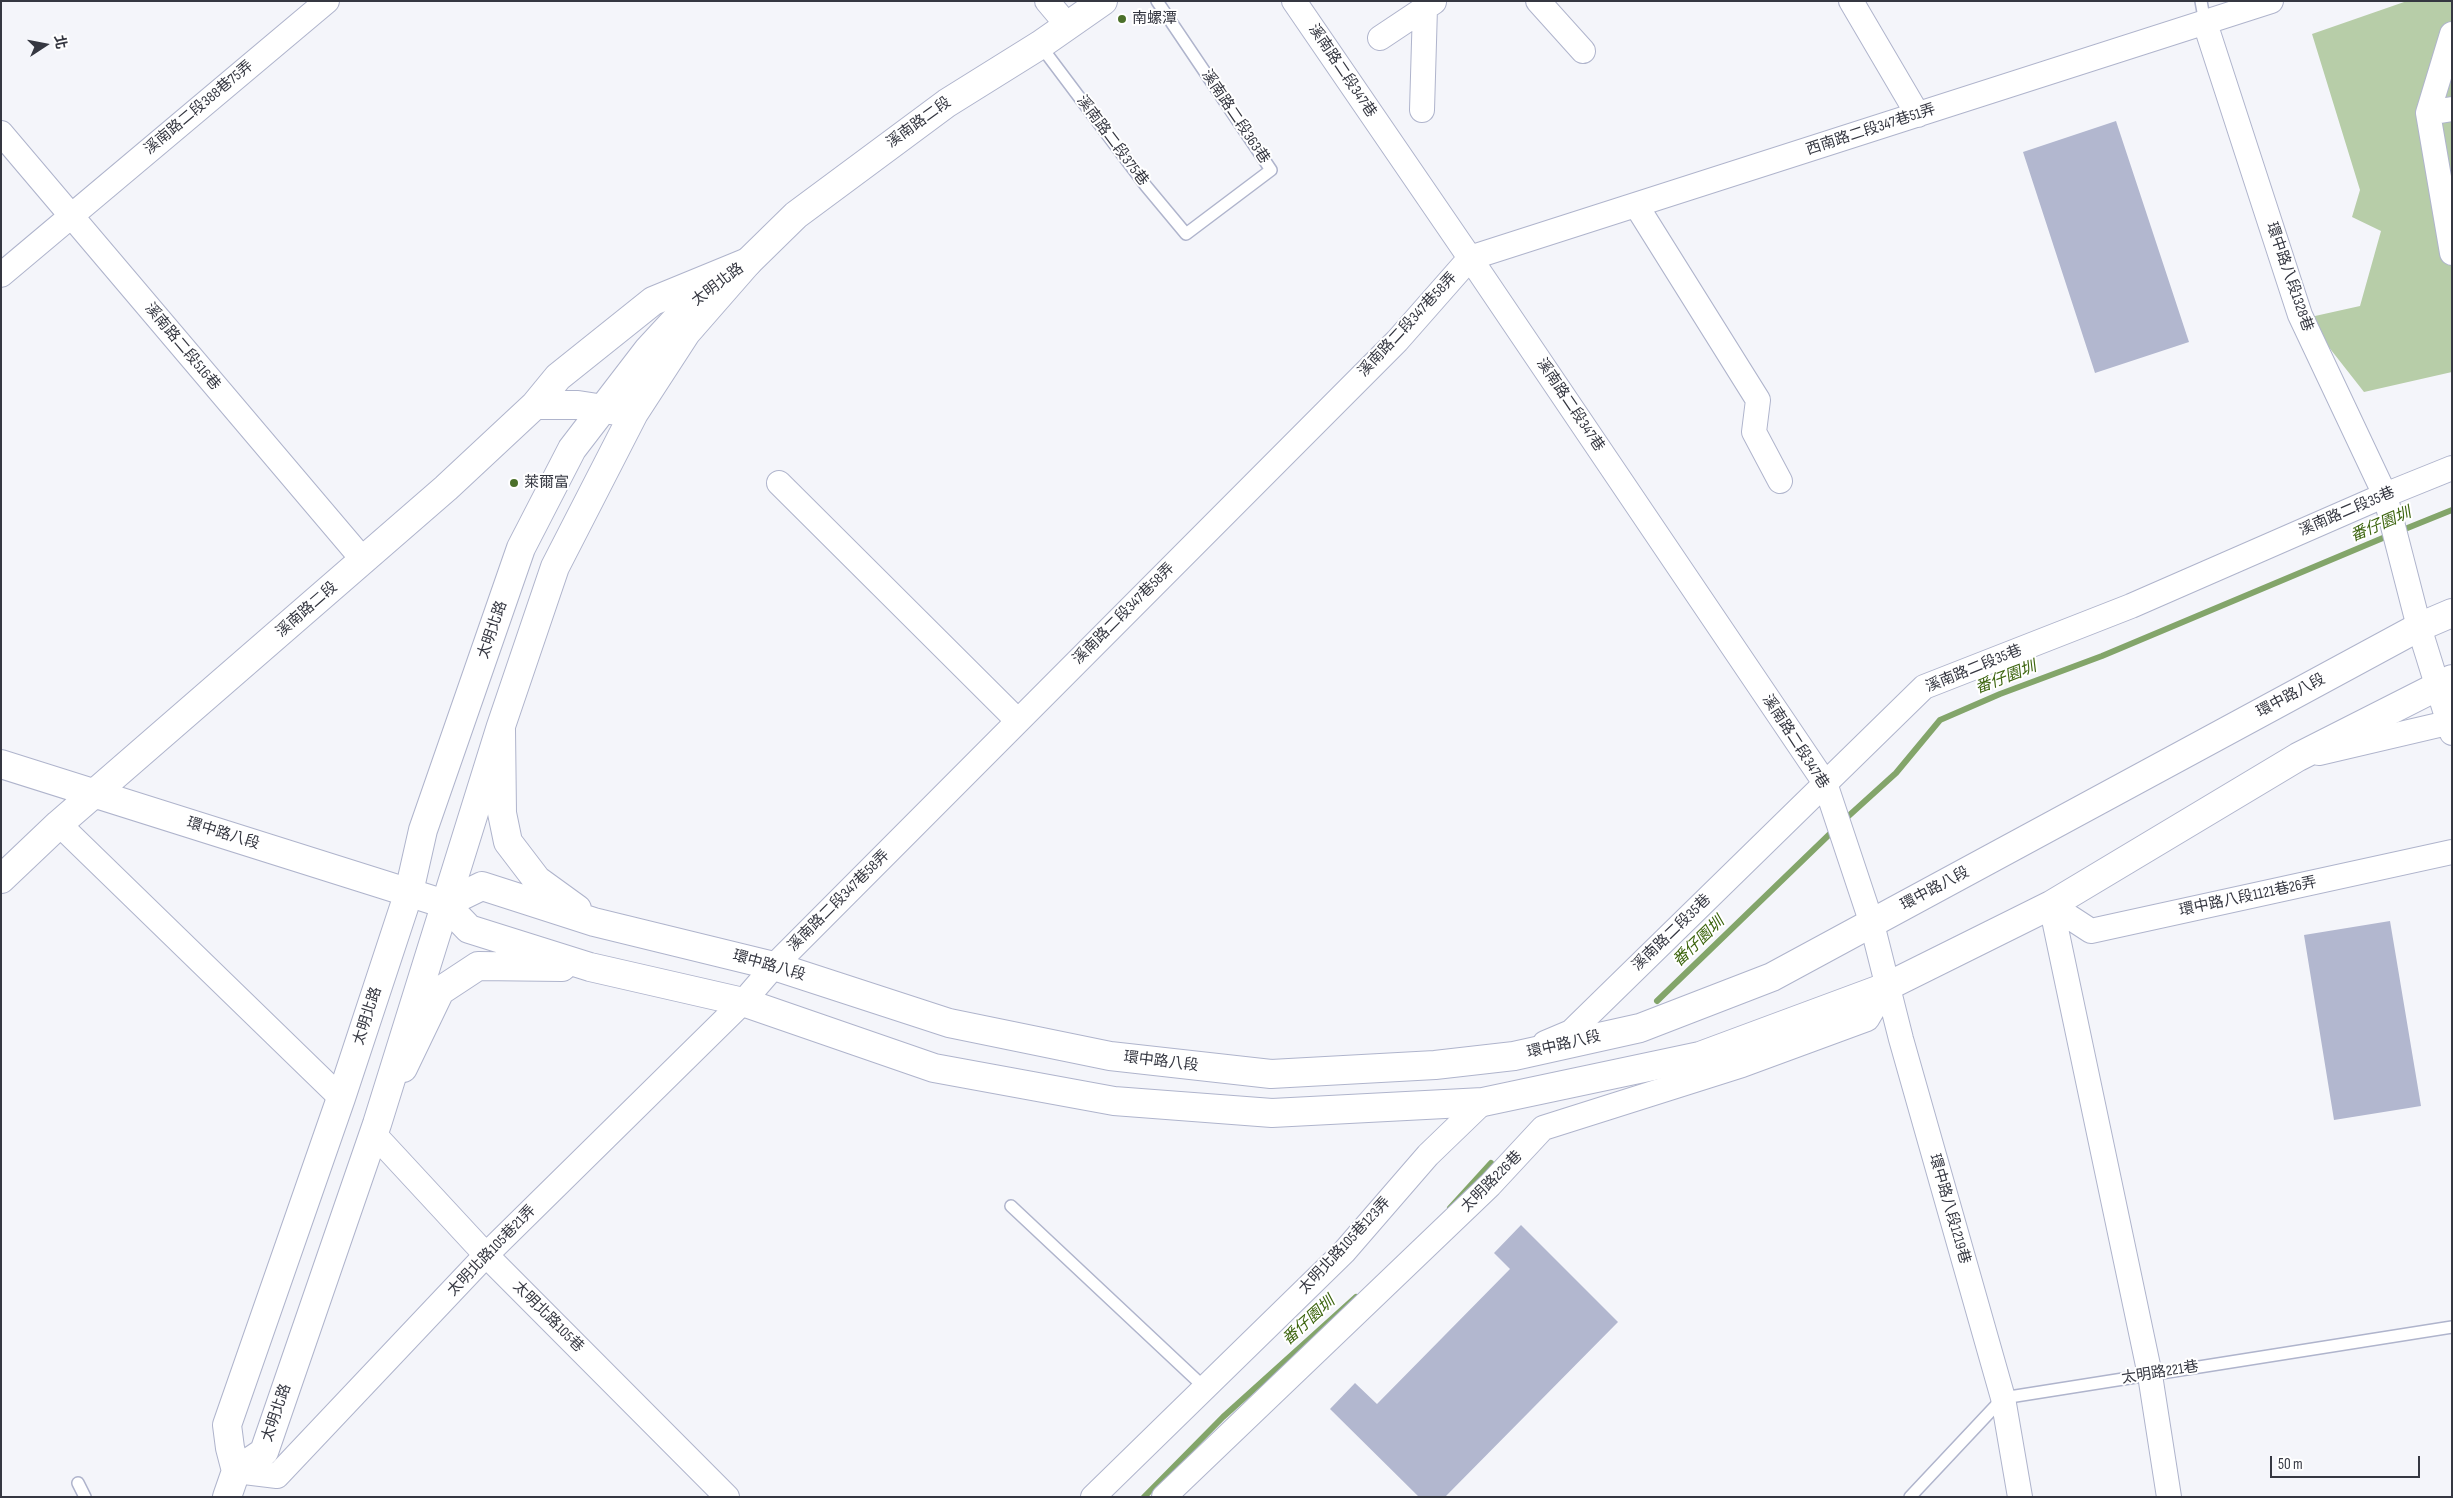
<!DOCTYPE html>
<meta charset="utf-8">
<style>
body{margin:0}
#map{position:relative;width:2453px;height:1498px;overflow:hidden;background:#f4f5fa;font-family:"Sofia Sans Condensed","Noto Sans TC",sans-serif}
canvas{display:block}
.frame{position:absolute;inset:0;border:2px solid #353741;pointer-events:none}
.north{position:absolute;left:20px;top:20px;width:50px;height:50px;-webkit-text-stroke:4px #fff;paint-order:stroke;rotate:79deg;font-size:14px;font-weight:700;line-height:20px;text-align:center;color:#353741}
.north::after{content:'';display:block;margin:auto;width:18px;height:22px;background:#353741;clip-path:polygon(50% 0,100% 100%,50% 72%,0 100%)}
.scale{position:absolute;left:2270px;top:1456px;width:150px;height:22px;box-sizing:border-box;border:2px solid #353741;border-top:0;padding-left:6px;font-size:15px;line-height:18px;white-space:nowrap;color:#353741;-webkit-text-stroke:4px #fff;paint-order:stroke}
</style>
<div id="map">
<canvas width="2453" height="1498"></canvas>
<div class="frame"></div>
<div class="north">北</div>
<div class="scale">50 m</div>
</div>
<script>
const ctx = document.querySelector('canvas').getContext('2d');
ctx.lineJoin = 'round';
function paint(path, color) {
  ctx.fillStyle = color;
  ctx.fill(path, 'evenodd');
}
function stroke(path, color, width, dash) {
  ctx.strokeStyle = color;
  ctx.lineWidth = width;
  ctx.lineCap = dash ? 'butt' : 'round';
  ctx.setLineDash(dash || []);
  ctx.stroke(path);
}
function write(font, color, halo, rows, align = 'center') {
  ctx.font = font + ' "Sofia Sans Condensed","Noto Sans TC",sans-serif';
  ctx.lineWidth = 4;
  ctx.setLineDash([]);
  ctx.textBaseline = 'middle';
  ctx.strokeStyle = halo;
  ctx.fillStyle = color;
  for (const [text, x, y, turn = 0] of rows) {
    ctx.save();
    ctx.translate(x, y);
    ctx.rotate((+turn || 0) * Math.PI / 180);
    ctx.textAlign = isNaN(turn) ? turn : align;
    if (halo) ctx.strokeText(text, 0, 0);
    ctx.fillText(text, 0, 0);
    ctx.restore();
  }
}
paint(new Path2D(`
 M2407,1h45v371l-88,20 -58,-74 54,-12 21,-75 -29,-14 8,-27 -48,-156z`), '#b7cda8');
stroke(new Path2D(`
 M2400,531l52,-21
 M1843,821l53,-48 44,-53 60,-26 102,-38 288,-121
 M1657,1001l179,-173
 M1450,1208l41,-45
 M1144,1497l79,-80 133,-120`), '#83a56a', 6);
paint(new Path2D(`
 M2116,121l73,221 -94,31 -72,-221z
 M2390,921l31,185 -87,14 -30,-185z
 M1521,1225l97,97 -173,175h-26l-89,-88 25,-26 22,21 133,-135 -16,-16z`), '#b2b7cf');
const service = new Path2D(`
 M2201,1l4,22
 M1040,45l106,141 40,48 85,-64 -114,-169
 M1011,1206l194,182
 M78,1483l7,14
 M1910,1497l93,-99 449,-71`);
const minor = new Path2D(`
 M1047,1l21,25
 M1294,1l176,257 355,525 47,141 29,115 102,359 17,99
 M1538,1l45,50
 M1851,1l67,114
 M2205,23l95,292 85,180 34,132 33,106
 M1380,38l54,-36
 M2452,109l-24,4 24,140
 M1422,110l3,-102
 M2428,113l24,-79
 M1,133l363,428
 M1636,205l122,195 -4,32 26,49
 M1,275l326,-274
 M779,483l239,238
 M2319,753l133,-31
 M59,824l282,274
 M2051,905l99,470 19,122
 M2051,905l40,26 361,-79
 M1545,1043l26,-11 353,-345 207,-81 254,-111 67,-27
 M373,1133l113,122 241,242
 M236,1471l41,5 209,-221 257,-253 31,-36 623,-625 73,-83 801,-257
 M1093,1497l251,-245 84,-97 55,-53
 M1164,1497l326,-312 53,-57 199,-63 125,-46 19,-32`);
const tertiary = new Path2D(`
 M535,405h43l45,7
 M501,730l1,83 6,29 29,38 40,29
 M1,764l444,140 24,25 121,38 153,35 191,66 180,33 158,12 211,-11 217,-46 186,-69 165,-82 247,-148 154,-78
 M1,879l58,-55 387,-336 89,-83 23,-28 95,-76 95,-39
 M445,904l37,-18 112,36 180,44 175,57 161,33 161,18 164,-9 79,-9 126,-28 132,-51 647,-350 33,-14
 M403,1068l37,-77 38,-25 84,1`);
const secondary = new Path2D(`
 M236,1471l28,-19 113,-328 124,-398 54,-159 79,-154 52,-80 62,-71 48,-47 151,-112 93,-58 63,-44
 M227,1497l9,-26 -6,-23 -3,-23 114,-327 68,-206 14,-62 98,-282 51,-99 76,-99 37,-40`);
stroke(service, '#afb4cc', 14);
stroke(minor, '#afb4cc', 26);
stroke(tertiary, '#afb4cc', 30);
stroke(secondary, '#afb4cc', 30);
stroke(service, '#fff', 11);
stroke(minor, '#fff', 24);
stroke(tertiary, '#fff', 28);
stroke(secondary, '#fff', 28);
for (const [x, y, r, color] of [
 [1122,19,5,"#4b702a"],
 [514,483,5,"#4b702a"]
]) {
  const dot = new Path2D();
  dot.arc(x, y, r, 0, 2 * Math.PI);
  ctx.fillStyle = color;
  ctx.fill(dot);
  stroke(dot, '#fff', 2);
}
write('15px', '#353741', '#fff', [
 ["南螺潭",1132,19],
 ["萊爾富",524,483]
], 'left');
write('15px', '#353741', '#fff', [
 ["溪南路二段347巷",1342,71,56],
 ["溪南路二段388巷75弄",199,108,-40],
 ["溪南路二段363巷",1235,117,56],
 ["溪南路二段",919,123,-36],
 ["西南路二段347巷51弄",1871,130,-18],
 ["溪南路二段375巷",1112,141,53],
 ["環中路八段1328巷",2289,277,71],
 ["太明北路",718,285,-37],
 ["溪南路二段347巷58弄",1408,325,-47],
 ["溪南路二段516巷",182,347,50],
 ["溪南路二段347巷",1570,405,56],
 ["溪南路二段35巷",2347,512,-23],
 ["溪南路二段",307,610,-41],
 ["溪南路二段347巷58弄",1124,614,-45],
 ["太明北路",493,630,-71],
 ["溪南路二段35巷",1974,669,-22],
 ["環中路八段",2291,696,-28],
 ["溪南路二段347巷",1795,742,57],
 ["環中路八段",223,834,17],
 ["環中路八段",1935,889,-28],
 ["環中路八段1121巷26弄",2248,897,-12],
 ["溪南路二段347巷58弄",839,901,-45],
 ["溪南路二段35巷",1672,933,-44],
 ["環中路八段",769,966,16],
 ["太明北路",368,1016,-72],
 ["環中路八段",1564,1045,-13],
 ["環中路八段",1161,1062,7],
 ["太明路226巷",1492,1182,-45],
 ["環中路八段1219巷",1949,1209,74],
 ["太明北路105巷123弄",1345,1246,-47],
 ["太明北路105巷21弄",492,1251,-46],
 ["太明北路105巷",548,1317,45],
 ["太明路221巷",2160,1373,-9],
 ["太明北路",277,1413,-71]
]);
write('italic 16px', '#3d650f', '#fff', [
 ["番仔園圳",2381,525,-23],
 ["番仔園圳",2006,678,-21],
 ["番仔園圳",1699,942,-44],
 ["番仔園圳",1309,1321,-42]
]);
</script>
